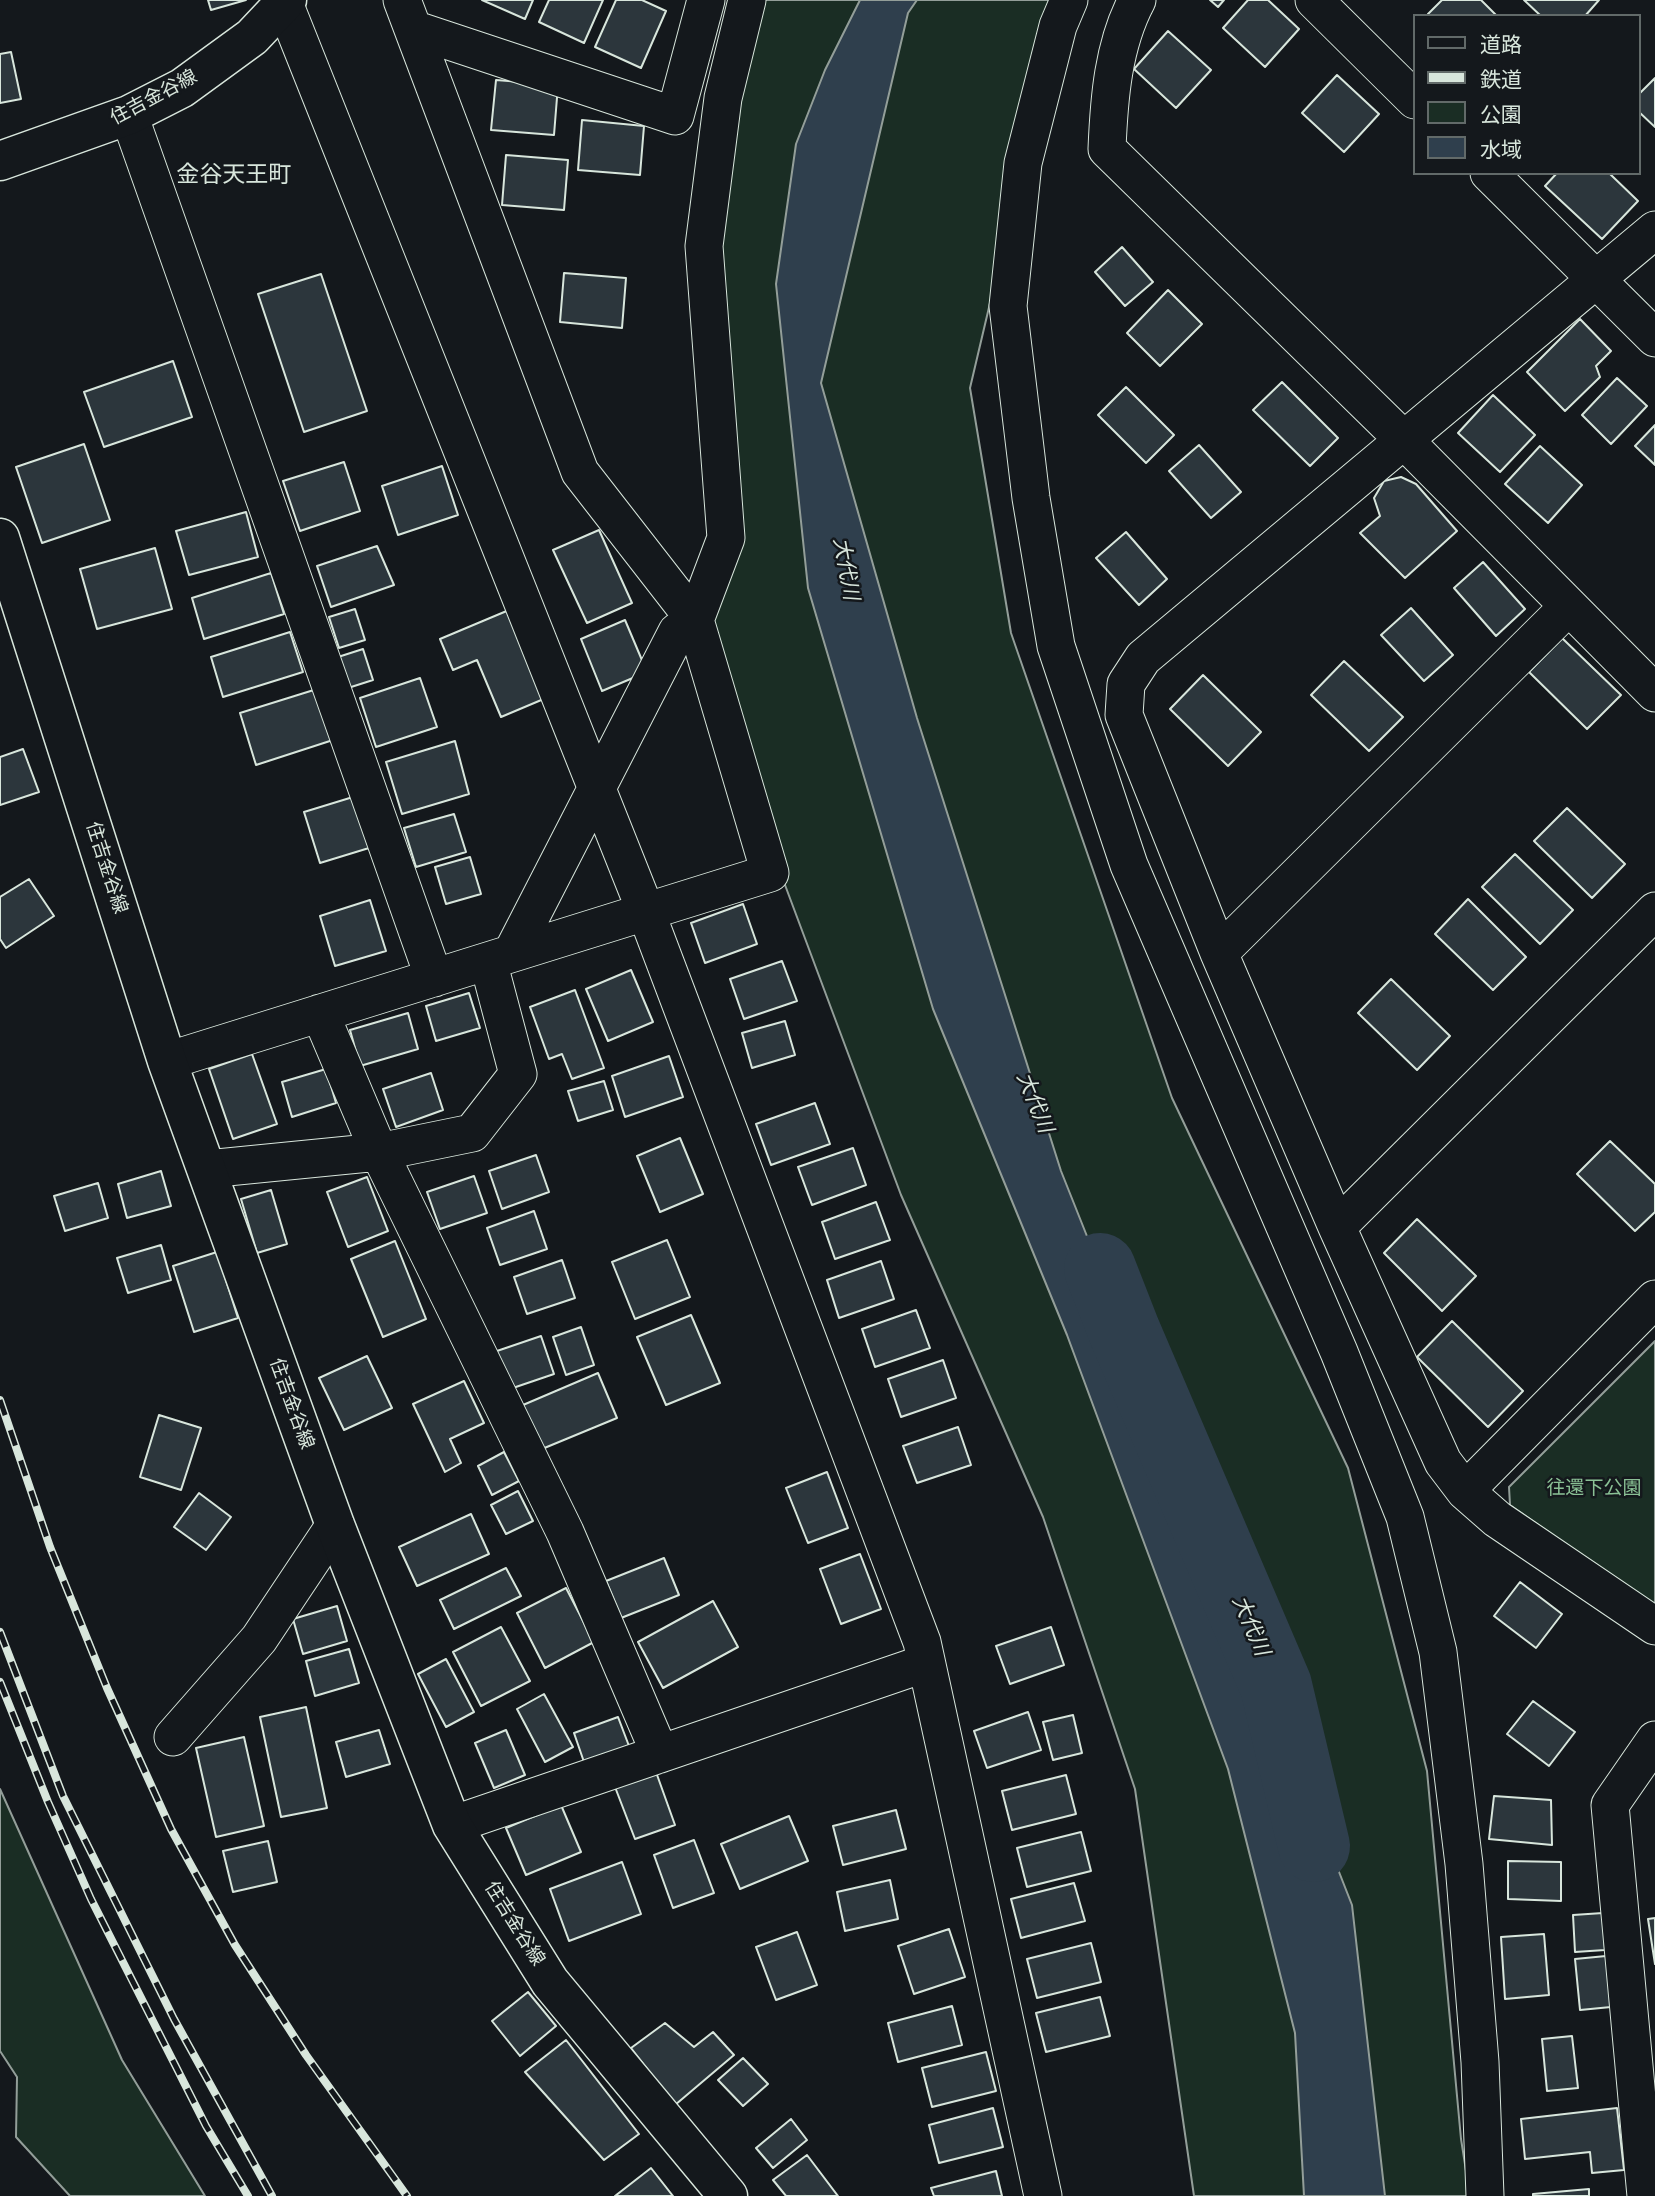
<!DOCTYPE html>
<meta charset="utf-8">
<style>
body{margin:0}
#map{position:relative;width:1655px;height:2196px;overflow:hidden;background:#14181c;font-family:"Varela Round","Noto Sans JP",sans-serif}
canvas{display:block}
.legend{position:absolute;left:1413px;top:14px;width:228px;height:161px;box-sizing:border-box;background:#14181c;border:2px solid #626a69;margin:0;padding:9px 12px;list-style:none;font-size:21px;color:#d8e6dc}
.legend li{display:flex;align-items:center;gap:14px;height:35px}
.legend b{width:35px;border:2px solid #626a69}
</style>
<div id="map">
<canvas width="1655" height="2196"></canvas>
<ul class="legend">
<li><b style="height:9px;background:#14181c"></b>道路</li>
<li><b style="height:9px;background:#d8e6dc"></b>鉄道</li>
<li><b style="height:19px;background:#1a2d24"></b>公園</li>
<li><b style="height:19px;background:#2f3f4d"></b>水域</li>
</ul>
</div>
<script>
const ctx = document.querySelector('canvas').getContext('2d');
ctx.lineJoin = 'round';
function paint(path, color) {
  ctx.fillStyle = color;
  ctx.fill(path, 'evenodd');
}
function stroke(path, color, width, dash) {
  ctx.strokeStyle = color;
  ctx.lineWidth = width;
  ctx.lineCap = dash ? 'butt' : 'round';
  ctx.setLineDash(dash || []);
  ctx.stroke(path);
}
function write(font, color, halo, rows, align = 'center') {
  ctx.font = font + ' "Varela Round","Noto Sans JP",sans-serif';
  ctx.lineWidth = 5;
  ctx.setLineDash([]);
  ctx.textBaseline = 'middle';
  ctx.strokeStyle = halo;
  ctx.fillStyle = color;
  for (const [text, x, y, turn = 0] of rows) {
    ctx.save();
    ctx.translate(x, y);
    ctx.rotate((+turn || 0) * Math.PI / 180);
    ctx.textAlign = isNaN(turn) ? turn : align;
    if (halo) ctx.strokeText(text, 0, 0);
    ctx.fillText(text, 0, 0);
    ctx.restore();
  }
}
const green = new Path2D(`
 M755,0h315l-43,146 -57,242 41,245 161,465 176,370 79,303 34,368 9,57h-276l-59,-407 -92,-272 -142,-322 -171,-457 -35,-118 37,-91 -17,-291z
 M1655,1341v266l-145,-102 -1,-18z
 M0,1789l122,271 83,136h-135l-54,-59 1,-60 -17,-26z`);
paint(green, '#1a2d24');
stroke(green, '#939e99', 2);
const water = new Path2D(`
 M860,0h57l-9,13 -87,370 96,335 144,453 179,449 112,285 33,291h-81l-9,-163 -67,-264 -161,-434 -134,-326 -125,-421 -32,-304 20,-140 29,-74z`);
paint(water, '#2f3f4d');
stroke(water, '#939e99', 2);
stroke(new Path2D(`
 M1100,1269l25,64 151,353 38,160`), '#2f3f4d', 72);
const building = new Path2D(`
 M208,0h38l-35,10z
 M482,0h51l-8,19z
 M549,0h54l-19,43 -45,-21z
 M616,0h26l24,11 -25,57 -46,-21z
 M1210,0h14l-6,7z
 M1248,0h20l31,29 -34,38 -42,-39z
 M1442,0h39l16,16h-67l-2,-2z
 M1524,0h75l-14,16h-44z
 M1168,31l43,39 -35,38 -42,-39z
 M11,52l10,47 -21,4v-49z
 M1337,75l42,39 -35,38 -42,-39z
 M1655,78v49l-16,-15v-18z
 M496,80l62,5 -4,50 -63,-5z
 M582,120l62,6 -4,49 -62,-5z
 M506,155l62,5 -4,50 -62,-5z
 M1557,173h52l29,28 -36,38 -57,-53z
 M1122,247l31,35 -28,24 -30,-34z
 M564,273l62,5 -4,50 -62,-6z
 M321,274l46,137 -63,21 -46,-138z
 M1168,290l34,34 -42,42 -33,-33z
 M1580,319l31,32 -15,15 4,11 -35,34 -38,-39z
 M173,361l19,56 -88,30 -20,-55z
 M1617,378l30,28 -36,38 -29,-29z
 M1282,382l56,56 -28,28 -57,-56z
 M1126,387l48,48 -28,28 -48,-48z
 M1493,395l42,40 -35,37 -42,-39z
 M1655,425v40l-20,-19z
 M84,444l26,76 -68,23 -26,-76z
 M1199,445l42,47 -30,26 -42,-47z
 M1540,446l42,39 -34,38 -43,-39z
 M344,462l16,49 -60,20 -17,-50z
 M442,466l16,49 -60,20 -16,-49z
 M1401,477l15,7 41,47 -52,47 -45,-45 20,-17 -6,-18 10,-17z
 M246,512l12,45 -69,18 -13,-44z
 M599,530l33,73 -45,20 -34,-73z
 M1126,532l41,47 -28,26 -43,-47z
 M377,546l17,39 -63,22 -14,-41z
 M155,548l17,61 -75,20 -17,-60z
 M1483,562l42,47 -29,27 -42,-48z
 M271,573l13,41 -80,25 -12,-41z
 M1411,608l42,47 -29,26 -43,-46z
 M355,609l10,31 -26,8 -10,-31z
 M509,610l37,88 -45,19 -24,-57 -24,10 -13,-31z
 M625,620l22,52 -45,19 -21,-52z
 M290,632l13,40 -80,25 -12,-40z
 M1562,638l59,57 -34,34 -58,-57z
 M363,649l10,31 -25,8 -10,-31z
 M1344,661l59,56 -34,34 -58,-56z
 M1203,675l58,57 -33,34 -58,-57z
 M420,678l17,49 -61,20 -16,-49z
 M317,689l16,51 -77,25 -16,-52z
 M455,741l14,53 -67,20 -16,-52z
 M23,749l16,43 -39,13v-48z
 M353,797l16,51 -49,15 -16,-51z
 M1567,808l58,56 -33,34 -58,-57z
 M454,814l12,38 -50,15 -12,-39z
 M1515,854l58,56 -33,34 -58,-57z
 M470,857l11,37 -35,10 -11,-37z
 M29,879l25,37 -48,32 -6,-9v-42z
 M1468,899l58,58 -33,33 -58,-56z
 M370,900l16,51 -51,15 -15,-50z
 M743,904l14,40 -52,19 -14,-40z
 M782,961l15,40 -53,18 -14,-40z
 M631,970l22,52 -45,19 -22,-52z
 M1391,979l59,57 -33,34 -59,-57z
 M575,990l29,78 -32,11 -10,-25 -13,5 -19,-52z
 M469,993l11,35 -44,13 -10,-35z
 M408,1013l10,36 -58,17 -10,-36z
 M785,1021l10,34 -43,13 -10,-35z
 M252,1054l25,70 -44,15 -24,-70z
 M669,1056l14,41 -58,20 -13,-41z
 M326,1069l10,34 -44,14 -10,-35z
 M431,1073l12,37 -47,17 -13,-38z
 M604,1081l9,29 -35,11 -10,-30z
 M815,1103l15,41 -59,21 -15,-41z
 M680,1138l23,56 -43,18 -23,-56z
 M1610,1141l45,43v28l-20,19 -58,-57z
 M853,1148l13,37 -54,20 -14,-38z
 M536,1155l13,37 -47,17 -13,-38z
 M161,1171l10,35 -44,12 -9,-34z
 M474,1176l13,37 -47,16 -13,-37z
 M367,1177l21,54 -40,16 -21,-55z
 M98,1183l10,35 -43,13 -11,-35z
 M271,1190l16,54 -30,9 -16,-54z
 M876,1202l14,38 -55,19 -13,-37z
 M534,1211l13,38 -47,16 -13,-37z
 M1417,1219l59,57 -34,35 -58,-58z
 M667,1240l23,57 -55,22 -23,-57z
 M395,1241l31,78 -43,18 -32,-78z
 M161,1245l10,35 -43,13 -11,-35z
 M217,1252l21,66 -44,14 -21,-66z
 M562,1260l13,38 -48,16 -13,-37z
 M881,1261l13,38 -55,19 -12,-38z
 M916,1310l14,38 -55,19 -13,-38z
 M691,1315l29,68 -54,22 -29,-68z
 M1452,1321l71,70 -35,36 -71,-70z
 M581,1327l13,38 -28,10 -13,-38z
 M541,1336l13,38 -47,16 -13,-38z
 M367,1356l25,52 -48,22 -25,-52z
 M943,1360l13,38 -55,19 -13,-38z
 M598,1373l19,45 -75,31 -19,-44z
 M464,1381l20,42 -34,16 11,24 -16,9 -32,-68z
 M159,1415l42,13 -20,62 -41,-13z
 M958,1427l13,38 -54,18 -14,-37z
 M504,1452l15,29 -27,14 -14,-29z
 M827,1472l21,56 -40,15 -22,-55z
 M518,1491l15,30 -27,13 -15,-29z
 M199,1493l32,24 -25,33 -32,-23z
 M471,1514l18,40 -72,32 -18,-39z
 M860,1554l21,55 -40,15 -21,-55z
 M664,1558l15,37 -58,23 -15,-37z
 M506,1568l15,28 -67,33 -14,-29z
 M1520,1582l42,32 -26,34 -42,-32z
 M566,1588l28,54 -49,26 -28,-55z
 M713,1601l25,46 -75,41 -25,-46z
 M337,1606l10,35 -44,13 -10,-35z
 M501,1627l29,54 -49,25 -28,-54z
 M1051,1627l13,38 -54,19 -14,-38z
 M349,1649l10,34 -44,13 -9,-35z
 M446,1659l28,53 -28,15 -28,-53z
 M544,1694l29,53 -28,15 -28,-53z
 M1533,1701l42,31 -26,34 -42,-32z
 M306,1707l21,101 -46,9 -21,-100z
 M1028,1712l13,38 -54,18 -13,-37z
 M1073,1715l9,38 -29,7 -10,-38z
 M618,1717l11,29 -45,16 -10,-29z
 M379,1730l11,34 -44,13 -10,-35z
 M506,1730l19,45 -31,13 -19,-45z
 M244,1737l20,89 -48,11 -20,-89z
 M656,1772l19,53 -40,14 -20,-52z
 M1066,1775l10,39 -64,16 -10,-39z
 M1494,1796l57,4 1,45 -63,-6z
 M561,1805l20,47 -55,23 -20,-47z
 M896,1810l10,39 -63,16 -10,-39z
 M789,1816l19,45 -68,28 -19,-45z
 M1081,1832l10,39 -64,16 -10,-39z
 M694,1840l20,53 -41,15 -19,-53z
 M268,1841l9,41 -44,10 -10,-41z
 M1508,1861l53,1v39l-53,-2z
 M622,1862l19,52 -72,27 -19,-52z
 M890,1880l8,39 -53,12 -8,-39z
 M1074,1883l11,38 -64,17 -10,-39z
 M1603,1913l2,37 -30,2 -2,-37z
 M1655,1918v46l-7,-45z
 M949,1929l16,48 -51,17 -16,-48z
 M797,1932l20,53 -41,15 -20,-53z
 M1544,1934l5,61 -44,4 -4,-62z
 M1091,1943l10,39 -64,16 -10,-39z
 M1606,1956l5,51 -31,3 -5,-51z
 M528,1992l28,34 -36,30 -28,-35z
 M1100,1997l10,39 -64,16 -10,-39z
 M952,2006l10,39 -64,17 -10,-39z
 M665,2023l29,24 19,-15 21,23 -59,50 -44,-57z
 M1572,2036l6,52 -31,3 -5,-52z
 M566,2040l73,94 -35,26 -79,-88z
 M986,2052l10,39 -64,16 -10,-39z
 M743,2058l25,26 -25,22 -25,-26z
 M993,2108l10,39 -64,16 -10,-38z
 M1617,2108l7,62 -32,3 -2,-21 -65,7 -4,-40z
 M791,2119l16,21 -34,28 -17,-20z
 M807,2155l31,41h-52l-13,-16z
 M651,2168l22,28h-58z
 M996,2171l6,25h-68l-3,-8z
 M1589,2189v7h-56v-2z`);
paint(building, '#2c363c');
stroke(building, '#d8e6dc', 2);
const street = new Path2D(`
 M1069,0l-11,26 -35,137 -15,143 23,192 25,148 73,219 210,487 66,165 33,135 26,212 16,198 5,134
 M1137,0c-24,45 -28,99 -30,149l296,290 252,254
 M1314,0l101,100
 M284,3l362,909 276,730 121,554
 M413,29l262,87 31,-116
 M129,115l305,863
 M1489,173l166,165
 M1655,230l-512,428 -17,26 -2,31 95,238 118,274 106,235 22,29 32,28 158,107
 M512,953l165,-321 18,-12 31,-82 -22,-292 19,-148 24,-98
 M1219,953l349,-346
 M320,1013l59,139 186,380 95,222
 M167,1061l603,-188 -75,-253 -115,-148 -178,-472
 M207,1169l172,-17 93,-19 46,-59 -30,-113
 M1337,1227l318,-316
 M1465,1491l190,-192
 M173,1737l86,-98 76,-114
 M452,1825l474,-162
 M1646,2196l-36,-391 45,-65`);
const secondary = new Path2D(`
 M0,161l129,-46 53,-27 70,-51 35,-37
 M0,538l167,523 168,464 117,300 98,157 178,214`);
stroke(street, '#d8e6dc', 39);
stroke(secondary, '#d8e6dc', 41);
stroke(street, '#14181c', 37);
stroke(secondary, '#14181c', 38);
const rail = new Path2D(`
 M0,1400l50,147 57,141 64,141 64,116 71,110 101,141
 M0,1632l63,164 111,223 98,177
 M0,1682l48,120 43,97 115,227 42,70`);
stroke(rail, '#d8e6dc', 8);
stroke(rail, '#14181c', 5, [16]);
write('19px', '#d8e6dc', '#14181c', [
 ["住吉金谷線",154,98,-28],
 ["住吉金谷線",106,868,72],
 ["住吉金谷線",291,1404,70],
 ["住吉金谷線",514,1924,58]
]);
write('19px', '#8ac095', '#14181c', [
 ["往還下公園",1594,1489]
]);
write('italic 21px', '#d8e6dc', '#14181c', [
 ["大代川",845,569,80],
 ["大代川",1034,1103,68],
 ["大代川",1250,1626,67]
]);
write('23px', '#d8e6dc', '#14181c', [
 ["金谷天王町",234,176]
]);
</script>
